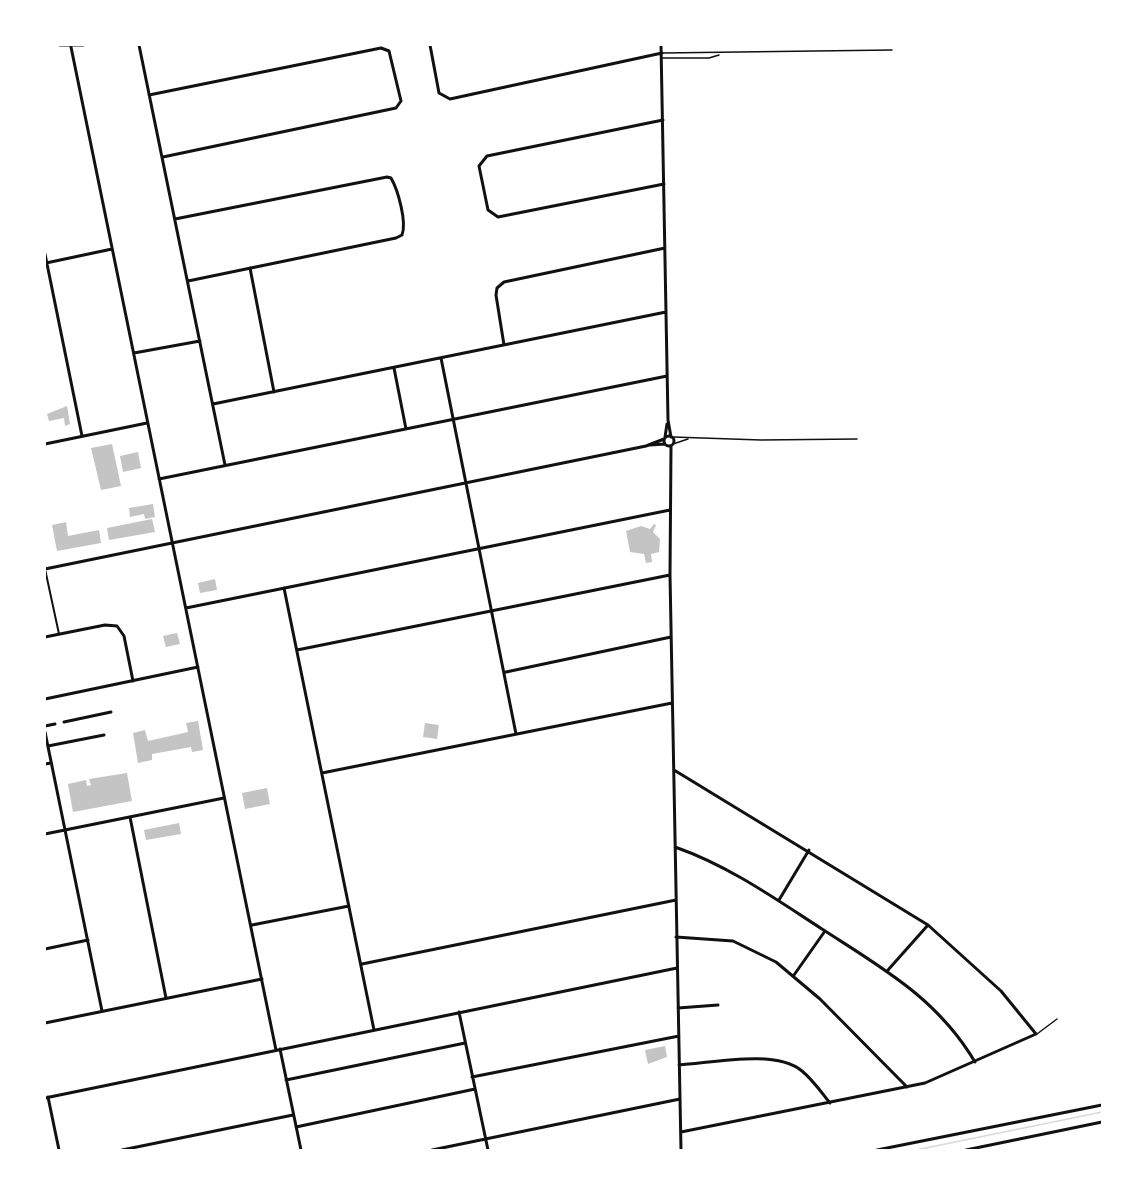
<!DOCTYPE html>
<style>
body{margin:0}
#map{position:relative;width:1147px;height:1195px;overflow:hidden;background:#fff;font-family:Commissioner,sans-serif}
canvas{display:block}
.frame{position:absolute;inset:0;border:46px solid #fff;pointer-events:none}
</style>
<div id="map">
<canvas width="1147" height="1195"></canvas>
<div class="frame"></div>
</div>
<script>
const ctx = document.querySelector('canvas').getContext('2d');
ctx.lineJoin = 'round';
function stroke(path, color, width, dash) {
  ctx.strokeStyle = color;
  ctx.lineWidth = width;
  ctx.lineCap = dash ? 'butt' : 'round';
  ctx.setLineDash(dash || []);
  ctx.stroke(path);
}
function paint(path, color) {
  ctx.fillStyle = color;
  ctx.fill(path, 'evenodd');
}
stroke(new Path2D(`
 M916,1150l186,-38`), '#d9d9d9', 1.5);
paint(new Path2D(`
 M67,406l3,18 -5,2 -1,-8 -15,3 -2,-7z
 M112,444l9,42 -20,4 -10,-42z
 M138,452l3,16 -18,4 -3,-16z
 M153,504l2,13 -10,2 -1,-5 -14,3 -1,-9z
 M152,519l3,13 -46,8 -2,-12z
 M66,522l2,14 31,-6 2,13 -44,8 -5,-26z
 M654,524l2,1 -3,7 7,7 -1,13 -8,2 1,8 -6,1 -2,-9 -14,-2 -4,-21 15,-5 9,3z
 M215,579l2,11 -17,3 -2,-10z
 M177,633l3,11 -14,3 -3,-11z
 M198,721l5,29 -11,2 -1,-5 -39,7v6l-14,3 -5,-30 12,-3 3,11 40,-9 -2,-9z
 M425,723l14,2 -2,14 -14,-2z
 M127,773l5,28 -59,11 -5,-28 18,-4 1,6 4,-1 -2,-6z
 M267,788l3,16 -25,5 -3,-16z
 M179,823l2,11 -35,6 -2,-10z
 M665,1046l2,11 -19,7 -3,-14z`), '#c4c4c4');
stroke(new Path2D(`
 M662,53l230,-3
 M662,58h47l10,-3
 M673,437l88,3 96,-1
 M673,444l15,-5
 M1037,1034l20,-15`), '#111', 1.5);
stroke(new Path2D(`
 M45,569l14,65`), '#111', 2);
stroke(new Path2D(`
 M60,45h23
 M139,45l86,420
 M430,45l9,48 11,6 212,-46
 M661,45l7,375 3,17
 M71,47l205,1003
 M149,95l232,-47 8,3 12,50 -5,7 -233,49
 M663,120l-176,36 -8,10 9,44 10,7 166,-33
 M175,219l212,-42 4,1c7,12 16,44 11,57l-6,3 -208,43
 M45,254l37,182
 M46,263l66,-14
 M250,268l24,124
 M504,345l-8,-50 1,-7 7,-6 161,-34
 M134,353l66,-12
 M441,358l75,376
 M394,368l12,61
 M213,404l453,-92
 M664 441a5 5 0 1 1 10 0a5 5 0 1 1-10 0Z
 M665,437l2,-13
 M45,444l102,-21
 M650,445l15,-1
 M671,446l-1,129 11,575
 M159,479l508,-103
 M45,569l601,-123 18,-7
 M284,588l90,442
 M186,608l484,-98
 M45,637l60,-12 12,1 7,10 9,45
 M297,650l373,-75
 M506,672l165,-35
 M45,699l153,-32
 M64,722l47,-10
 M45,726l10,-2
 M45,732l57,279
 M48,746l56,-11
 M45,764l6,-1
 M674,770l254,155 73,66 35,43 -111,49 -244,49
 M322,773l350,-70
 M130,817l36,181
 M45,834l179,-36
 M675,847c54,19 99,51 147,82 60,39 115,69 153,133
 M779,900l30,-50
 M252,925l97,-19
 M676,937l57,4 43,21 44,37 87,88
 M45,949l43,-9
 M362,964l314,-64
 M888,970l40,-45
 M794,975l31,-44
 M678,1008l40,-3
 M459,1012l29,138
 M45,1023l217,-44
 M280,1049l21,101
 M679,1065c33,-2 97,-16 123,6 11,9 19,21 28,32
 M472,1077l207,-41
 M286,1080l179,-37
 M48,1097l11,53
 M45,1098l632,-130
 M296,1127l179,-38
 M122,1150l171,-35
 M432,1150l248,-51
 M877,1150l225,-45
 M966,1150l136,-28`), '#111', 3);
</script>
